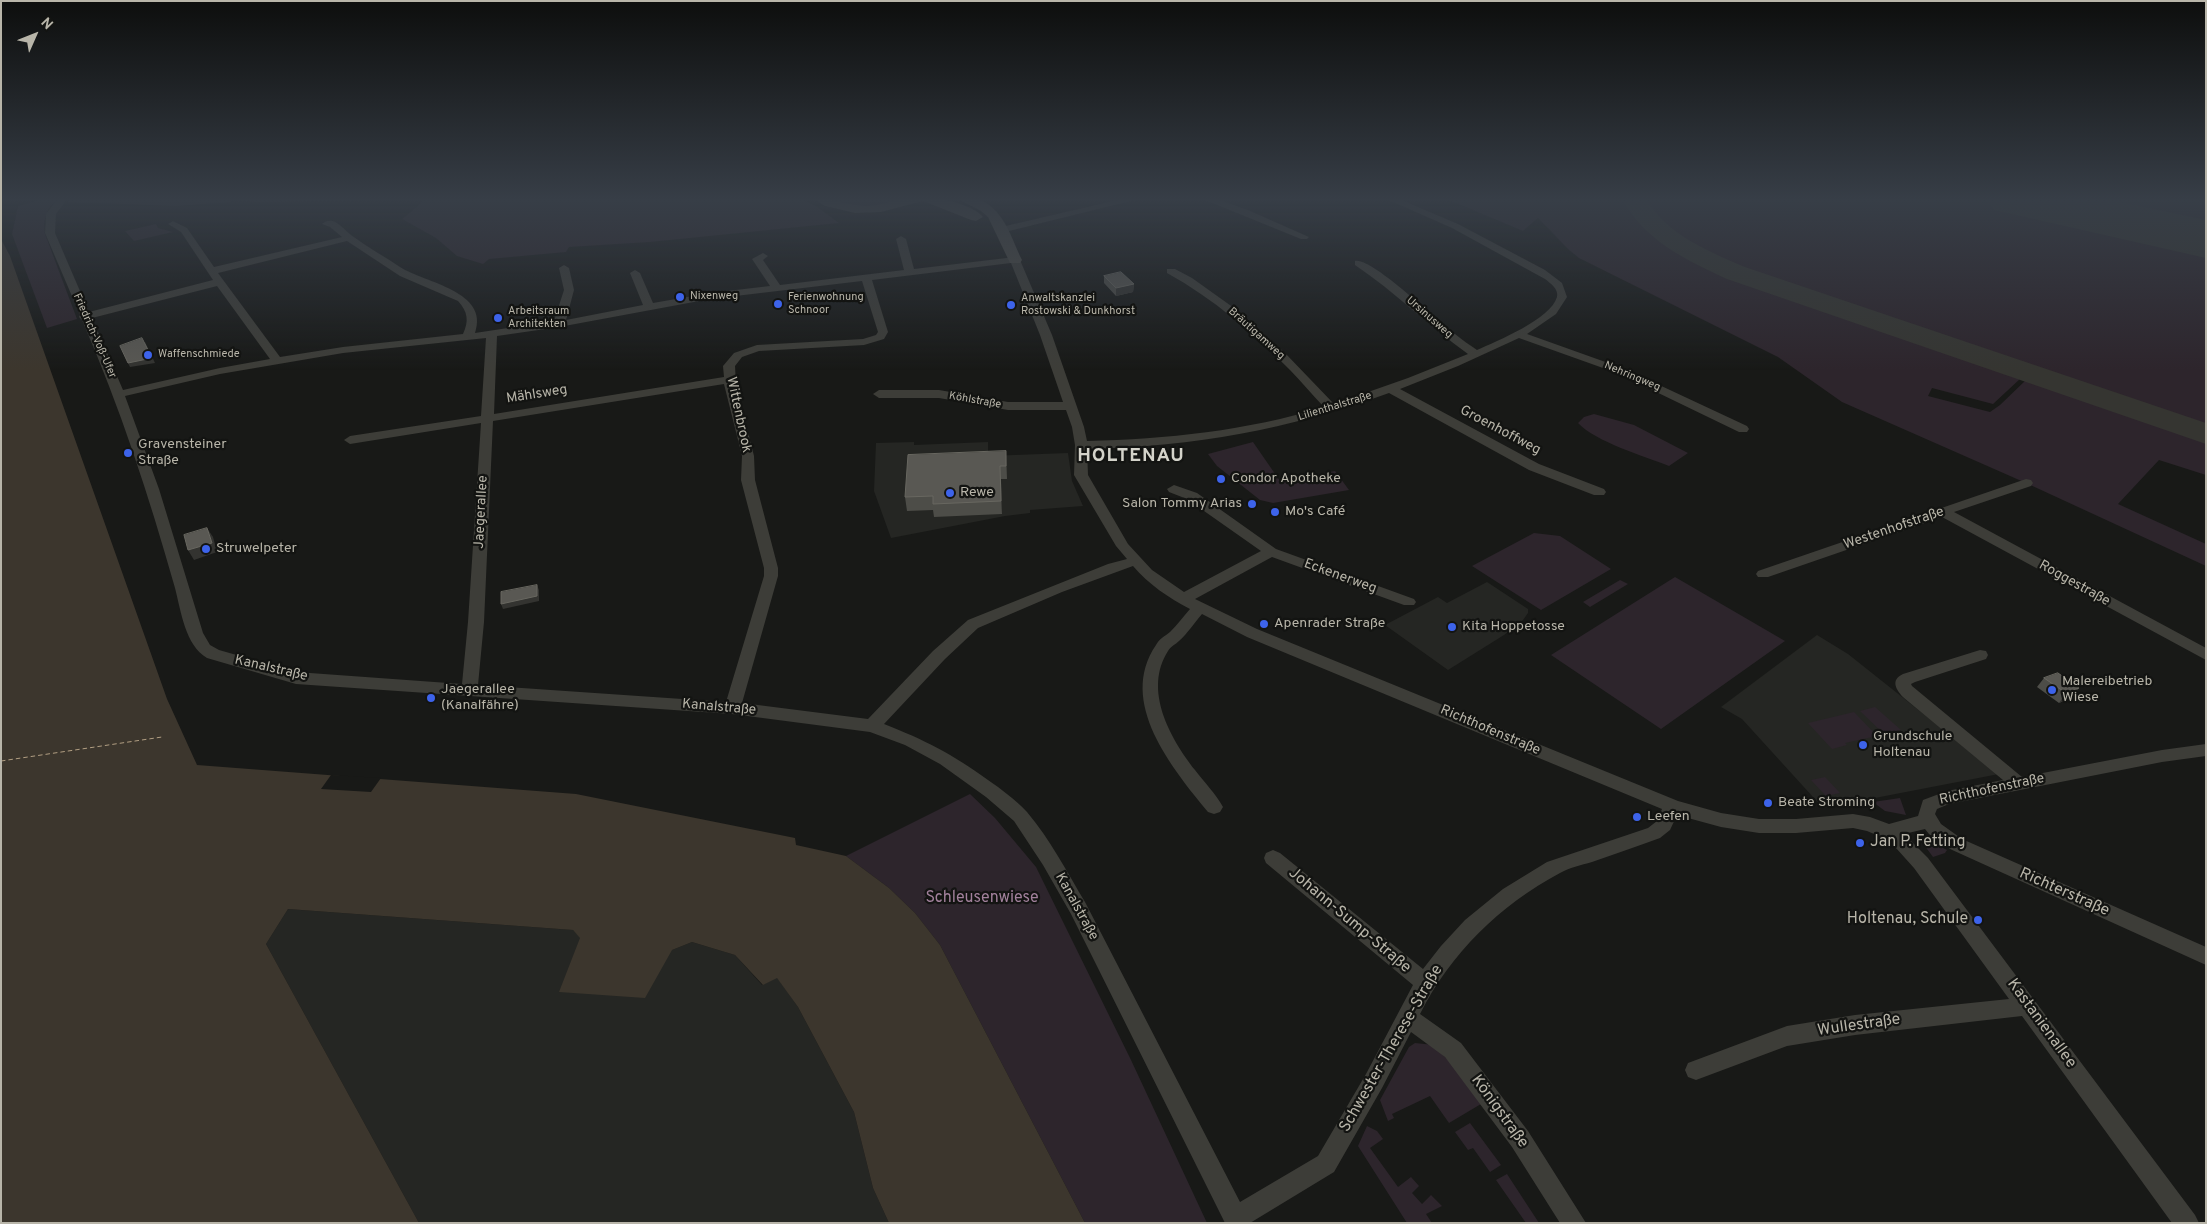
<!DOCTYPE html>
<meta charset="utf-8">
<style>
body{margin:0}
#map{position:relative;width:2207px;height:1224px;overflow:hidden;background:#181917;font-family:Overpass,sans-serif}
canvas{display:block}
.frame{position:absolute;inset:0;border:2px solid #b8b5a9;pointer-events:none}
.north{position:absolute;left:10px;top:10px;width:50px;height:50px;-webkit-text-stroke:4px #131412;paint-order:stroke;rotate:46deg;font-size:14px;font-weight:700;line-height:20px;text-align:center;color:#b8b5a9}
.north::after{content:'';display:block;margin:auto;width:18px;height:22px;background:#b8b5a9;clip-path:polygon(50% 0,100% 100%,50% 72%,0 100%)}
</style>
<div id="map">
<canvas width="2207" height="1224"></canvas>
<div class="frame"></div>
<div class="north">N</div>
</div>
<script>
const ctx = document.querySelector('canvas').getContext('2d');
ctx.lineJoin = 'round';
function paint(path, color) {
  ctx.fillStyle = color;
  ctx.fill(path, 'evenodd');
}
function stroke(path, color, width, dash) {
  ctx.strokeStyle = color;
  ctx.lineWidth = width;
  ctx.lineCap = dash ? 'butt' : 'round';
  ctx.setLineDash(dash || []);
  ctx.stroke(path);
}
function write(font, color, halo, rows, align = 'center') {
  ctx.font = font + ' Overpass,sans-serif';
  ctx.lineWidth = 4.5;
  ctx.setLineDash([]);
  ctx.textBaseline = 'middle';
  ctx.strokeStyle = halo;
  ctx.fillStyle = color;
  for (const [text, x, y, turn = 0] of rows) {
    ctx.save();
    ctx.translate(x, y);
    ctx.rotate((+turn || 0) * Math.PI / 180);
    ctx.textAlign = isNaN(turn) ? turn : align;
    if (halo) ctx.strokeText(text, 0, 0);
    ctx.fillText(text, 0, 0);
    ctx.restore();
  }
}
paint(new Path2D(`
 M914,442v3l74,-3v14l80,-3 4,28 11,25 -53,4v3l-25,3 -114,22 -17,-47 2,-48z
 M1487,582l41,27v4l-5,7 -19,15 -56,35 -63,-45 53,-28 9,6z
 M1817,635l31,19 151,120 -176,34 -81,-89 -21,-12z
 M288,909l285,21 7,7 92,13 20,-8 43,13 27,30 15,-8 21,30 56,105 19,76 16,35h-470l-153,-279z`), '#252623');
paint(new Path2D(`
 M48,198h11c-13,10 -16,21 -14,36l32,85 -30,9 -35,-94 6,-28z
 M72,198h726l18,8 23,17 -189,19 -81,5 -3,5 -77,7 -6,5 -26,-8 -21,-18 -34,-19 16,-13 6,-7 -168,3 -26,-3v3l-54,4 -108,-4z
 M818,198h88l-31,12z
 M1444,198h182c22,43 73,62 114,81l277,96 4,3 -28,26 -61,-16 -4,8 62,16 10,-7 26,-25h5l175,59v36l-47,-15 -41,44 88,40v22l-180,-83 -184,-81 -64,-45 -199,-99 -10,-8 -31,-32 -15,13z
 M1643,198h333l230,51v179l-447,-151c-41,-17 -95,-36 -116,-79z
 M2052,198h154v33z
 M156,224l2,4 15,4 -39,9 -9,-10z
 M1594,414l40,11 54,28 -19,13c-25,-10 -73,-24 -91,-43l6,-6z
 M1253,442l27,39 55,-10 14,19 -76,13 -13,-3 -43,-34 -9,-12z
 M1534,533l26,3 51,33 -70,41 -69,-44z
 M1675,577l110,64 -124,88 -110,-74z
 M1620,580l8,4 -38,23 -7,-5z
 M1875,707l26,23 -17,4 -24,-23z
 M1854,712l23,24 -32,7 2,2 -15,4 -24,-26z
 M1825,777l15,16 -14,3 -15,-16z
 M970,794l25,24 41,49 95,193 76,163h-122l-145,-278 -25,-32 -26,-25 -43,-32z
 M1900,798l6,17 -21,-4 -12,-9z
 M1922,832l13,12 12,6 -2,3 -12,4 -17,-23z
 M1415,1043l19,2 52,56 -37,22 -19,-27 -38,18 2,4 -6,3 -8,-21 29,-53z
 M1470,1123l31,42 -11,7 -17,-24 -5,2 -13,-18z
 M1367,1126l10,5 6,8 -13,9 28,39 13,-10 8,9 -7,7 10,11 9,-9 11,11 -16,8 6,9h-25l-49,-77z
 M1507,1174l32,49h-13l-30,-43z`), '#2d252c');
paint(new Path2D(`
 M1,239l9,17 157,443 30,66 379,29 219,44 1,7 50,11 43,32 26,25 25,32 145,278h-196l-16,-35 -19,-76 -56,-105 -21,-29 -14,7 -28,-30 -43,-13 -20,8 -27,48 -86,-6 21,-54 -7,-8 -285,-21 -22,35 153,279h-418z`), '#3c362d');
paint(new Path2D(`
 M331,775l50,3 -10,14 -50,-3z`), '#181917');
stroke(new Path2D(`
 M1,761l161,-24`), '#b19e82', 1, [4.5, 3]);
paint(new Path2D(`
 M1622,198h24c19,36 64,54 99,69l461,156v21l-479,-165c-41,-19 -84,-39 -105,-81z`), '#353531');
paint(new Path2D(`
 M1986,198h115l105,22v38l-212,-48z`), '#353531');
paint(new Path2D(`
 M58,198h10l-12,16 -1,19 34,79 124,-32 -32,-48 -13,-8 5,-3 14,7 27,39 128,-30 -12,-10 -8,-3c3,-3 6,-4 11,-3 6,2 13,10 18,14 16,12 33,21 49,32 25,16 90,24 75,66l79,-12 10,-31 -5,-22 5,-3 5,3 5,22 -8,30 77,-15 -13,-32 5,-3 5,3 13,30 57,-10 60,-7 -18,-27 11,-6 5,3 -5,4 17,25 124,-15 -8,-31 5,-3 5,3 8,30 101,-12 5,3 32,75 32,92 3,14c80,-2 159,-10 237,-34 -12,-12 -22,-25 -34,-37 -37,-37 -76,-71 -123,-97v-4h8l17,9 49,35 44,40 49,51 74,-26 60,-24c-39,-28 -73,-62 -113,-89v-4c17,-4 83,61 100,73 7,6 15,11 22,16 20,-9 74,-31 80,-53 2,-8 -7,-14 -12,-18l-93,-51 -68,-30h13l61,26 87,46 17,13 5,14 -11,17 -29,20 98,35 122,57 2,3 -2,3h-8l-122,-59 -98,-35 -61,28 -58,23 139,75 65,25 2,3 -2,3h-10l-65,-25 -140,-77c-103,37 -192,53 -302,56l1,26 40,69 24,26 32,22 77,-41 -74,-52 -18,-7 -2,-3 7,-4 23,8 79,56 138,50 2,3 -2,3h-10l-132,-48 -77,42 62,30 421,172 43,12 38,6h37l57,-5 17,3 19,7 29,-8 5,-16 24,-9 56,-11 -99,-82c-8,-8 -14,-18 -1,-24l77,-24 6,1 2,4 -2,4 -71,23 -4,2 1,2 110,91 140,-27 44,-6v12l-44,6 -213,42 -12,5 -2,5 6,10 21,15 244,108v18l-256,-116 -21,-15 -4,-5 -21,5 24,24 267,357 4,8h-27l-150,-207 -167,19 -68,11 -91,34 -8,-3 -3,-7 3,-7 99,-37 68,-11 154,-16 -95,-131 -18,-20 -17,-12 -12,-5 -14,-3 -57,5h-37l-38,-6 -44,-12 -7,15 -10,8c-22,8 -45,16 -68,24 -11,3 -23,6 -32,11 -60,32 -110,81 -140,141l41,29 67,88 58,92h-26l-48,-76 -67,-90 -34,-25 -29,56 -48,84 -84,51h-25l-154,-309 -28,-49 -29,-44 -28,-24 -46,-33 -35,-19 -35,-13 -138,-18 -436,-30 -89,-26c-22,-13 -26,-47 -32,-70 -26,-92 -55,-181 -93,-268l-3,-3 1,-2 -35,-82 1,-19zM347,241l53,35 58,25c10,11 11,20 5,33l-120,13 -63,10 -62,-84zM1011,263l29,72 23,67h-55l-69,-12h-60l-6,4 6,4h60l69,12h58l6,17 3,18 -1,30 42,71 11,13 -19,5 -140,56 -35,31 -65,68 -126,-16 36,-127v-8l-23,-88 -1,-24 -18,-72 -1,-18 7,-9 17,-6 105,-6 20,-6 4,-7 -16,-52zM862,281l16,51 -2,3 -13,4 -106,6 -23,8 -11,13 1,11 -230,37 3,-78 62,-9 151,-28zM217,286l53,73 -50,9 -97,22 -31,-72zM486,338l-5,78 -131,20 -6,4 6,4 131,-21 -13,199 -6,62 -166,-12 -77,-22 -9,-5 -7,-12 -44,-144 -34,-93 95,-22 123,-21zM724,384l18,72 -1,24 23,88v8l-38,126 -248,-17 6,-63 9,-201zM1133,566c15,18 36,32 57,43 -6,7 -13,16 -20,23 -5,4 -11,7 -14,13 -39,57 16,123 52,167l6,2 6,-2 3,-5c-7,-13 -19,-25 -28,-37 -25,-32 -52,-80 -27,-119 3,-5 8,-7 11,-10 9,-8 15,-18 23,-27l45,23 415,172 -5,12 -9,7 -101,34 -44,27 -38,31 -24,26 -18,23 -143,-116 -7,-3 -7,3 -2,5 2,5 147,122 -47,89 -48,82 -78,46 -155,-300c-18,-30 -35,-63 -58,-90 -11,-12 -26,-23 -39,-32 -36,-26 -63,-40 -104,-56l61,-65 33,-31 84,-36z
 M1126,198h17l-142,35 -5,-3 5,-3z
 M1200,198h14l34,12 61,27 -2,2h-6z
 M2026,479l5,1 2,3 -2,3 -77,26 252,136v12l-264,-143 -174,60h-10l-2,-3 2,-3z`), '#3d3d38');
paint(new Path2D(`
 M812,198c18,0 34,7 53,8 14,0 27,-5 41,-8 19,-3 64,3 77,19l-7,4 -5,-1 -48,-19 -42,11 -26,1 -30,-7z
 M956,198c6,0 14,-1 20,1 27,6 35,39 46,61l-2,3h-10l-22,-46 -7,-6z`), '#4d4c46');
paint(new Path2D(`
 M1104,276l30,8 -1,8 -17,4 -12,-13z
 M1006,451l1,28h-6l1,35 -68,3 -1,-7 -26,1 -2,-14z
 M2044,678l35,10 -7,9 -13,6 -22,-16z`), '#4d4d48');
paint(new Path2D(`
 M1134,284l-1,8 -17,4v-8z
 M145,342l10,21 -25,4 -2,-4z
 M1000,466l1,13 1,35 -1,-13z
 M207,528l6,9 4,15 -23,8 -6,-10z
 M537,585l2,5v11l-36,8 -2,-5z
 M2079,688l-7,9 -13,6 7,-10z`), '#333330');
const building = new Path2D(`
 M1121,272l13,12 -18,4 -12,-12z
 M142,338l10,20 -24,5 -8,-17z
 M1006,451v15h-6l1,35 -68,3v-8l-28,1 3,-42z
 M207,528l5,15 -24,7 -4,-15z
 M537,585v11l-36,8v-12z
 M2058,673l21,15 -13,5 -22,-15z`);
paint(building, '#595853');
stroke(building, '#686760', 1);
const sky = ctx.createLinearGradient(0, 0, 0, 370);
sky.addColorStop(0, '#0d0e0d');
sky.addColorStop(0.54, '#373e47');
sky.addColorStop(1, '#373e4700');
ctx.fillStyle = sky;
ctx.fillRect(0, 0, 2207, 370);
for (const [x, y, r, color] of [
 [680,297,5,"#3d63ea"],
 [778,304,5,"#3d63ea"],
 [1011,305,5,"#3d63ea"],
 [498,318,5,"#3d63ea"],
 [148,355,5,"#3d63ea"],
 [128,453,5,"#3d63ea"],
 [1221,479,5,"#3d63ea"],
 [950,493,5,"#3d63ea"],
 [1252,504,5,"#3d63ea"],
 [1275,512,5,"#3d63ea"],
 [206,549,5,"#3d63ea"],
 [1264,624,5,"#3d63ea"],
 [1452,627,5,"#3d63ea"],
 [2052,690,5,"#3d63ea"],
 [431,698,5,"#3d63ea"],
 [1863,745,5,"#3d63ea"],
 [1768,803,5,"#3d63ea"],
 [1637,817,5,"#3d63ea"],
 [1860,843,5,"#3d63ea"],
 [1978,920,5,"#3d63ea"]
]) {
  const dot = new Path2D();
  dot.arc(x, y, r, 0, 2 * Math.PI);
  ctx.fillStyle = color;
  ctx.fill(dot);
  stroke(dot, '#131412', 2);
}
write('11px', '#b8b5a9', '#131412', [
 ["Nixenweg",690,297],
 ["Ferienwohnung",788,298],
 ["Schnoor",788,311],
 ["Anwaltskanzlei",1021,299],
 ["Rostowski & Dunkhorst",1021,312],
 ["Arbeitsraum",508,312],
 ["Architekten",508,325],
 ["Waffenschmiede",158,355]
], 'left');
write('11px', '#b8b5a9', '#131412', [
 ["Ursinusweg",1429,318,41],
 ["Bräutigamweg",1256,334,42],
 ["Friedrich-Voß-Ufer",94,336,66],
 ["Nehringweg",1632,377,23],
 ["Köhlstraße",975,401,10],
 ["Lilienthalstraße",1335,407,-17]
]);
write('14px', '#b8b5a9', '#131412', [
 ["Mählsweg",537,395,-9],
 ["Wittenbrook",738,415,78],
 ["Groenhoffweg",1500,431,28],
 ["Jaegerallee",482,512,-87],
 ["Westenhofstraße",1894,529,-19],
 ["Eckenerweg",1340,577,20],
 ["Roggestraße",2074,584,29],
 ["Kanalstraße",271,669,13],
 ["Kanalstraße",719,708,5],
 ["Richthofenstraße",1490,731,23],
 ["Richthofenstraße",1992,790,-12],
 ["Kanalstraße",1076,907,61]
]);
write('14px', '#b8b5a9', '#131412', [
 ["Gravensteiner",138,445],
 ["Straße",138,461],
 ["Condor Apotheke",1231,479],
 ["Rewe",960,493],
 ["Salon Tommy Arias",1242,504,"right"],
 ["Mo's Café",1285,512],
 ["Struwelpeter",216,549],
 ["Apenrader Straße",1274,624],
 ["Kita Hoppetosse",1462,627],
 ["Malereibetrieb",2062,682],
 ["Wiese",2062,698],
 ["Jaegerallee",441,690],
 ["(Kanalfähre)",441,706],
 ["Grundschule",1873,737],
 ["Holtenau",1873,753],
 ["Beate Stroming",1778,803],
 ["Leefen",1647,817]
], 'left');
write('16px', '#b8b5a9', '#131412', [
 ["Jan P. Fetting",1870,843],
 ["Holtenau, Schule",1968,920,"right"]
], 'left');
write('16px', '#b8b5a9', '#131412', [
 ["Richterstraße",2064,893,24],
 ["Johann-Sump-Straße",1349,921,40],
 ["Kastanienallee",2041,1024,54],
 ["Wullestraße",1859,1026,-8],
 ["Schwester-Therese-Straße",1392,1049,-60],
 ["Königstraße",1499,1112,54]
]);
write('16px', '#a2819c', '#131412', [
 ["Schleusenwiese",982,899]
]);
ctx.letterSpacing = '1px';
write('bold 19px', '#d4d3ca', '#131412', [
 ["HOLTENAU",1131,457]
]);
ctx.letterSpacing = '0px';
</script>
